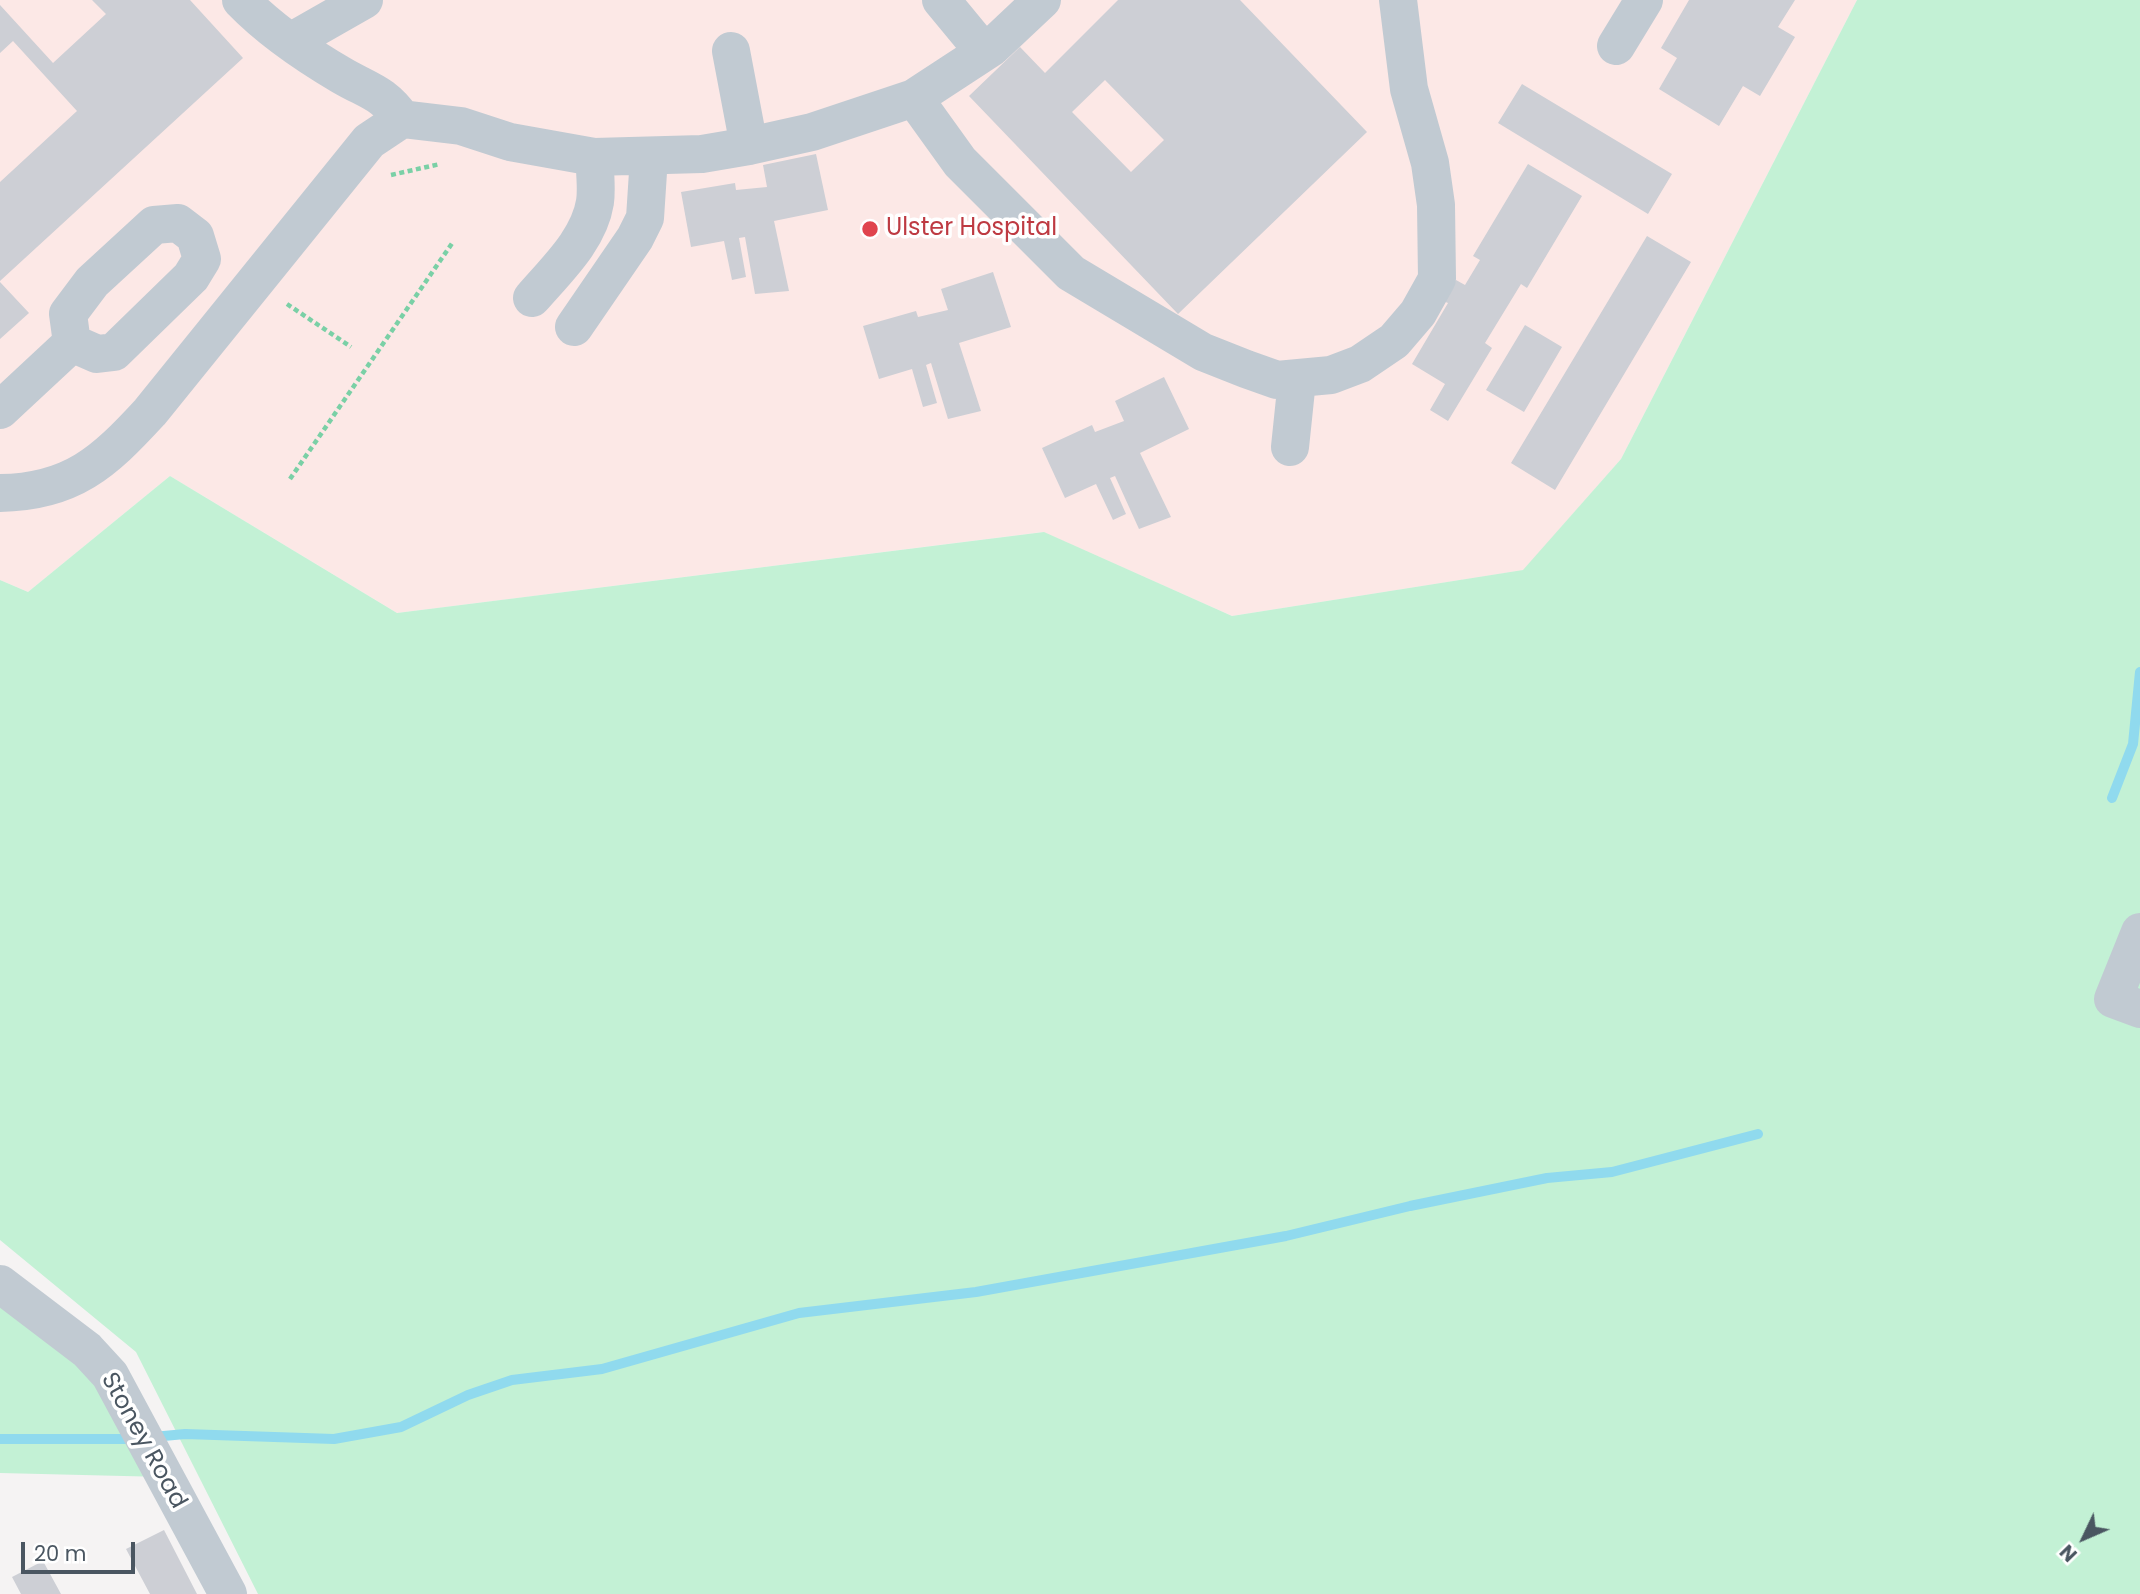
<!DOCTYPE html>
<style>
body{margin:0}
#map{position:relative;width:2140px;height:1594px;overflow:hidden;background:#f5f3f3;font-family:Poppins,sans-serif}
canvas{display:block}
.north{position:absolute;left:2049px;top:1503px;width:70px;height:70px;-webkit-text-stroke:5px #fff;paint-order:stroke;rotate:226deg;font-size:19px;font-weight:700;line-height:28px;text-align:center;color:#4a5661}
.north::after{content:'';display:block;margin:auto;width:24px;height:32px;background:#4a5661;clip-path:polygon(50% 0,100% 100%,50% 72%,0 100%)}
.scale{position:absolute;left:21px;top:1542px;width:114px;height:32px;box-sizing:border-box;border:4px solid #4a5661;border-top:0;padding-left:9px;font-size:21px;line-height:24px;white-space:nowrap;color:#4a5661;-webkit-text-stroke:5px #fff;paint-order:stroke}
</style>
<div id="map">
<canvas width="2140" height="1594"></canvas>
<div class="north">N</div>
<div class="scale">20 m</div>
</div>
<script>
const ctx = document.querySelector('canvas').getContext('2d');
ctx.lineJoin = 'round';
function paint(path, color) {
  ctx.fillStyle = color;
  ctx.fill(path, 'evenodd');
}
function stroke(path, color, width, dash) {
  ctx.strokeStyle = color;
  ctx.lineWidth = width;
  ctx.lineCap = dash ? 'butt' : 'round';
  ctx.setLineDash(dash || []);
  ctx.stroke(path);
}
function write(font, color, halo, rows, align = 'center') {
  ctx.font = font + ' Poppins,sans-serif';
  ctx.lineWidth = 7;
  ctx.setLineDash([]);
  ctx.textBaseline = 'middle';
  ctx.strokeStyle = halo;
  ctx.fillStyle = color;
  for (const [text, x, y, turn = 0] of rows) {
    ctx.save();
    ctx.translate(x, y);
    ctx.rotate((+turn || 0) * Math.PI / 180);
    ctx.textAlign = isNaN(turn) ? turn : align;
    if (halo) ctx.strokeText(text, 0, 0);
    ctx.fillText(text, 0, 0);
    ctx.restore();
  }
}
paint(new Path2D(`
 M0,0h1857l-236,459 -97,111 -292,46 -189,-84 -646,81 -227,-137 -142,116 -28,-12z`), '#fce8e6');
paint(new Path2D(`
 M1857,0h283v1594h-1882l-122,-242 -136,-112v-660l28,12 142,-116 227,137 647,-81 188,84 291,-46 98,-111z
 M0,1284l87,66 78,127 -165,-4z`), '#c3f1d5');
stroke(new Path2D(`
 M2112,798l21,-54 7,-72
 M153,1437l32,-3 149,5 67,-12 67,-32 44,-15 90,-11 197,-56 177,-21 310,-56 124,-30 137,-28 65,-6 146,-38
 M0,1439h137`), '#90daee', 10);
paint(new Path2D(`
 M92,0h98l53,58 -243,223v-99l77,-71 -64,-70 -13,12v-48l53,58 53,-49z
 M1118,0h122l127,132 -189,182 -209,-218 51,-49 25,26zM1105,80l59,60 -33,32 -59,-60z
 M1689,0h106l-17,27 17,10 -35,59 -17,-10 -24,40 -60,-37 18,-31 -16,-10z
 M1522,84l150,90 -24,40 -150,-91z
 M816,154l12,56 -54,11 15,70 -34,3 -10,-57 -6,1 7,39 -14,3 -8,-39 -33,6 -10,-55 54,-9 1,7 31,-3 -4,-22z
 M1528,164l54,32 -55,92 -6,-4 -36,59 7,5 -44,73 -18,-11 15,-26 -33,-20 36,-61 -5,-2 13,-21 9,5 15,-25 -7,-4z
 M1647,236l44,26 -136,228 -44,-27z
 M993,272l18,55 -52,16 22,68 -33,8 -17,-56 -5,2 11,38 -14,4 -11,-38 -33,10 -16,-53 53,-15 2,6 30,-7 -7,-21z
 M0,282l29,31 -29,26z
 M1525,325l37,22 -38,65 -38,-22z
 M1164,377l25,52 -49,24 31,64 -32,12 -24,-53 -5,2 16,36 -13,6 -17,-36 -31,14 -23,-50 50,-23 3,7 29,-11 -9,-20z
 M164,1530l33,64h-47l-24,-45z
 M43,1561l18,33h-40l-9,-17z`), '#cdcfd5');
stroke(new Path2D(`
 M391,175l49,-11
 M287,304l64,43
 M290,479l163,-237`), '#7ad0a6', 4.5, [5, 3.5]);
stroke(new Path2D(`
 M241,0c28,29 66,55 100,75 27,16 42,17 61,44
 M941,0l43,52
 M292,41l72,-41
 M1616,46l28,-46
 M731,51l18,95
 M914,98l46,64 111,111 132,79 43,17 31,11 54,-5 29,-11 34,-23 24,-28 19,-34 -1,-74 -6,-42 -21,-74 -11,-89
 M178,223l17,13 7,23 -11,18 -77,75 -17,2 -25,-11 -4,-29 24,-32 62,-57z
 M532,298c24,-28 57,-58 63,-96 2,-14 0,-30 -1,-45
 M574,327l61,-89 10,-20 4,-61
 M0,410l72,-67
 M1290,447l7,-67
 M0,493c72,-1 104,-31 150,-81l219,-271 33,-22 59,7 49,16 84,15 108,-3 47,-8 63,-14 102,-34 78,-51 50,-47
 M2140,932l-27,67 27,10
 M0,1284l87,66 23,25 118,219`), '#c1cad2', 38);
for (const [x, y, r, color] of [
 [870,229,9,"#e0444e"]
]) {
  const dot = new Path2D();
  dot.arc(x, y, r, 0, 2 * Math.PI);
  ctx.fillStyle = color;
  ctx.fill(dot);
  stroke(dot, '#fff', 2.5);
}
write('24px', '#be3a42', '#fff', [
 ["Ulster Hospital",886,229]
], 'left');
write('24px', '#4a5661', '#fff', [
 ["Stoney Road",143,1441,61]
]);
</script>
